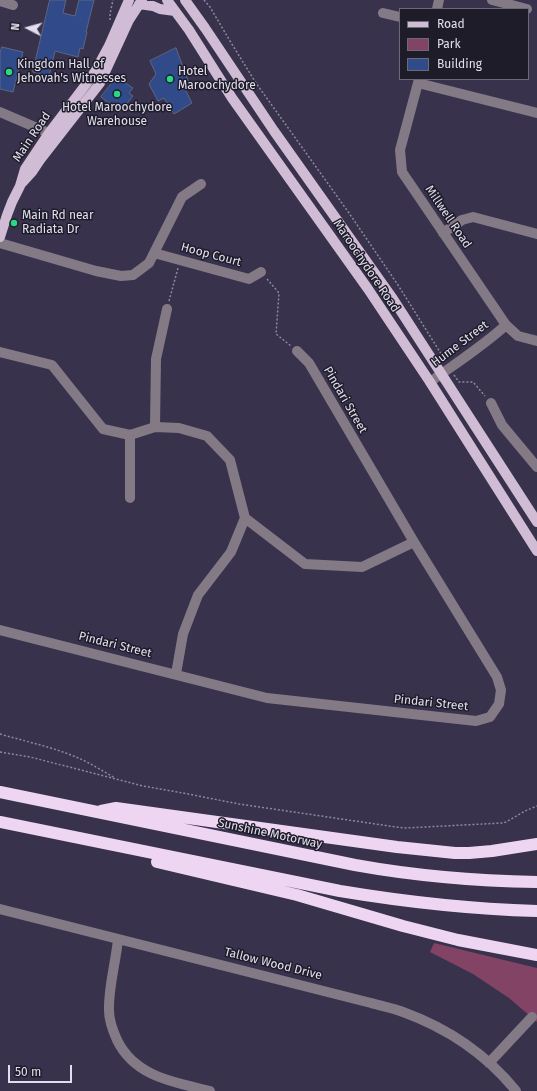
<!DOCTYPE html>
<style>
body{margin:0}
#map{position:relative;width:537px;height:1091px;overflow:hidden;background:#38324d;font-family:"Fira Sans",sans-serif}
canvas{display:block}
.legend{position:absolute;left:399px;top:8px;width:130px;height:72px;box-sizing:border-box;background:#1f1c29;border:1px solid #6d6a78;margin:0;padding:5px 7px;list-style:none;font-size:12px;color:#e1deef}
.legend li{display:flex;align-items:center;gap:8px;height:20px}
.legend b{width:20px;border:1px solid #6d6a78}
.north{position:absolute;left:8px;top:8px;width:40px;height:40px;-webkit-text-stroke:3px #1f1c29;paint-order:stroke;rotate:276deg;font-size:11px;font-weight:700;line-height:16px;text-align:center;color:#e1deef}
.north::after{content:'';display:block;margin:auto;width:14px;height:18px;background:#e1deef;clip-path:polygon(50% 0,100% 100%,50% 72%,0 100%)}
.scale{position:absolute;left:8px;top:1065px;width:64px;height:18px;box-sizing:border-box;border:2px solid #e1deef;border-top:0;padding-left:5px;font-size:12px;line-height:14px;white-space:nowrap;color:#e1deef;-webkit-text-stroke:3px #1f1c29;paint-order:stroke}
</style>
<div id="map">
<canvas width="537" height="1091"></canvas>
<ul class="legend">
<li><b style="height:5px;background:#d0bcd4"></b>Road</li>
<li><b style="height:11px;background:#834364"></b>Park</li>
<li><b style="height:11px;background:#314a89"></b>Building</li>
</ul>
<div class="north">N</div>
<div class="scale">50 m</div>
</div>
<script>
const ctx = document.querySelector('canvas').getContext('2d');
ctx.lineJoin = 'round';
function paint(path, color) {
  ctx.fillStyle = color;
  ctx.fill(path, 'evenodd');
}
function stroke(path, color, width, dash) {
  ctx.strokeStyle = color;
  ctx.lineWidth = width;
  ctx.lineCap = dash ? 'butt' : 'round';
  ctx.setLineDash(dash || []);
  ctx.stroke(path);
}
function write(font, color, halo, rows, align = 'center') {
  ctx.font = font + ' "Fira Sans",sans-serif';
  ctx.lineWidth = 3;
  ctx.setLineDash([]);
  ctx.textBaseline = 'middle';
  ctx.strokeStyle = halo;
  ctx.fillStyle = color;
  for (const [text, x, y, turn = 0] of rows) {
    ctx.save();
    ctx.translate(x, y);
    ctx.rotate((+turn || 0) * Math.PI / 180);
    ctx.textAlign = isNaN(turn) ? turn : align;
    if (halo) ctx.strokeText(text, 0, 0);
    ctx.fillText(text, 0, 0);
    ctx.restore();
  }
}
paint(new Path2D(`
 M434,943l103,25v54l-28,-24 -36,-24 -43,-22z`), '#834364');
const building = new Path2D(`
 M50,0h16l-3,13 12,3 4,-16h15l-8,32h1l-4,17 -3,-1 -2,9 -23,-6 -6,25 -16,-4z
 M2,47l21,5 -10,40 -13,-3v-35z
 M176,48l13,35 -5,4 8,16 -18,11 -10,-16 -6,3 -9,-17 7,-10 -6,-13z
 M117,77l16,11 -4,5 4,3 -13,16 -19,-15z`);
paint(building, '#314a89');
stroke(building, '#5b6783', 1);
stroke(new Path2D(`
 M204,0l6,7 20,34 26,42 93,130 49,72 47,75
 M110,20v-6l3,-14
 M267,279l12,14 -3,41 15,12
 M169,301l9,-33
 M454,375l5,7h14l12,14
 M0,734c24,7 48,12 71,21 16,6 30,15 44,23
 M0,752l30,5 113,29 40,7 56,11 157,23 10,1 96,-5 4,-1 19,-11 12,-5`), '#8d899f', 1.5, [2, 2]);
stroke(new Path2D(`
 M492,0l35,9
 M0,1l13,4
 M437,9l2,-9
 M383,13l17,4
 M419,79l-19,71 2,22 104,153 12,11 19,5
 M418,83l119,30
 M0,112l56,24
 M443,233l19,-13 11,-3 64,17
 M0,243l96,28 25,5 12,-1 16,-12 33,-66 19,-13
 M154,253l95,26 12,-7
 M0,352l52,13 51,64 27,6 25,-8 24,1 28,8 23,24 15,58 -14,34 -33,43 -15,39 -7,40
 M430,382c25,-18 53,-36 76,-57
 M491,403l11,22 35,42
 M155,427l1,-68 11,-50
 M130,435v63
 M245,518l60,46 57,3 52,-25
 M0,630l267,68 209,23 14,-4 9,-13 2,-14 -4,-13 -83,-135 -105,-179 -12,-12
 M0,909l371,94c10,3 22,5 32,9 44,16 84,43 113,79
 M118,939c-2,23 -10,49 -9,72 0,10 4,20 8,29 18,37 57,42 93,51
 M489,1063l43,-46`), '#847a86', 10);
stroke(new Path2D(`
 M167,0l22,30 43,68 136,191 62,93 107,169
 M185,0l20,28 69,103 119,168 144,223
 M139,4l14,2 7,3 15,2
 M22,183l10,-11 8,-12 60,-77 29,-63 13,-20
 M0,237l7,-22 5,-13 8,-16 5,-17 24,-36 38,-50 9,-13 13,-24 20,-46`), '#d0bcd4', 10);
stroke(new Path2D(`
 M0,792l355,73c61,11 121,16 182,17
 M101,811l15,-3 281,39 58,6h14l23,-2 45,-7
 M0,822l340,69c66,11 129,18 197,20
 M157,862l140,33 106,31 55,14 79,15`), '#eed6f3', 12);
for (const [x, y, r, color] of [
 [9,72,4,"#29d885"],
 [170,79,4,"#29d885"],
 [117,94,4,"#29d885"],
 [14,223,4,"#29d885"]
]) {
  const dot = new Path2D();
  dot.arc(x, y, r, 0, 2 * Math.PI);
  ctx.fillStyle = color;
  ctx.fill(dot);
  stroke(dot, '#1f1c29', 1.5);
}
write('12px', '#e1deef', '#1f1c29', [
 ["Kingdom Hall of",17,65],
 ["Jehovah's Witnesses",17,79],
 ["Hotel",178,72],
 ["Maroochydore",178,86],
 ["Hotel Maroochydore",117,108,"center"],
 ["Warehouse",117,122,"center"],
 ["Main Rd near",22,216],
 ["Radiata Dr",22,230]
], 'left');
write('12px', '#e1deef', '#1f1c29', [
 ["Main Road",32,137,-56],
 ["Millwell Road",448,217,56],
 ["Hoop Court",211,255,15],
 ["Maroochydore Road",366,266,56],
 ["Hume Street",460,344,-37],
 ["Pindari Street",345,400,60],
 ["Pindari Street",115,645,14],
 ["Pindari Street",431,703,6],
 ["Sunshine Motorway",270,834,12],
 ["Tallow Wood Drive",273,964,14]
]);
</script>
